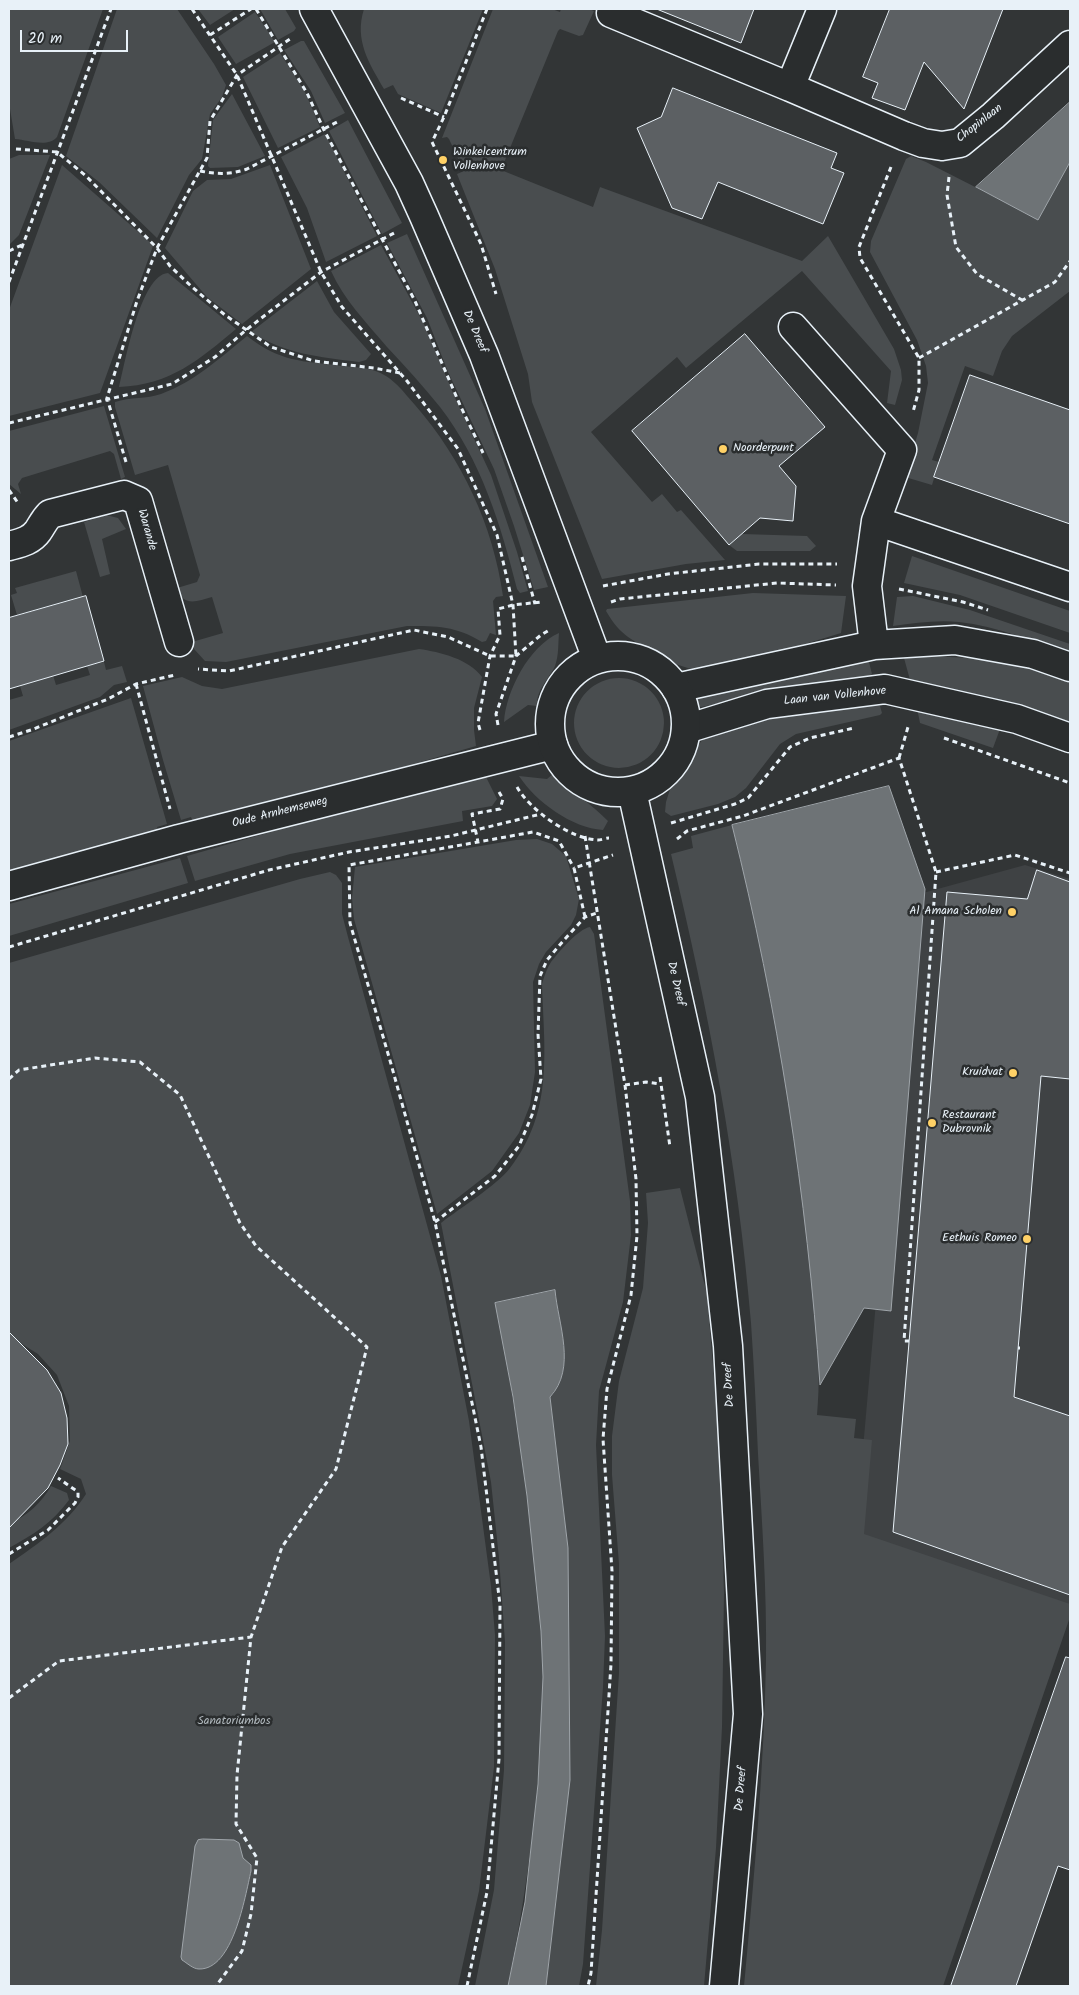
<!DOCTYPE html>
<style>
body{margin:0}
#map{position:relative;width:1079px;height:1995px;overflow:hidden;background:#323536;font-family:Kalam,sans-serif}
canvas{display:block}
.frame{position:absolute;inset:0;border:10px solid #e8f1f8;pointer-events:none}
.scale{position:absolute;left:20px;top:30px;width:108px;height:22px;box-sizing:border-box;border:2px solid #e8f1f8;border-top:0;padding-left:6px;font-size:15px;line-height:18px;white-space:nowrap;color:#e8f1f8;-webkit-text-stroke:4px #2a2d2e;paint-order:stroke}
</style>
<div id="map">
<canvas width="1079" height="1995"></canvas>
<div class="frame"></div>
<div class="scale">20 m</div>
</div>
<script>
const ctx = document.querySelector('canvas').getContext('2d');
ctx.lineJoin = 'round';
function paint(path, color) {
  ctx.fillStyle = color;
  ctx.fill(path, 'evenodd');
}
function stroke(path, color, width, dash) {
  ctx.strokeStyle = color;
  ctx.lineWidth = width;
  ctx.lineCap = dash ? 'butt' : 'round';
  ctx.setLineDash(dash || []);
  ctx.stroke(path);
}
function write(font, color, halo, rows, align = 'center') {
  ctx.font = font + ' Kalam,sans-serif';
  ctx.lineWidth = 5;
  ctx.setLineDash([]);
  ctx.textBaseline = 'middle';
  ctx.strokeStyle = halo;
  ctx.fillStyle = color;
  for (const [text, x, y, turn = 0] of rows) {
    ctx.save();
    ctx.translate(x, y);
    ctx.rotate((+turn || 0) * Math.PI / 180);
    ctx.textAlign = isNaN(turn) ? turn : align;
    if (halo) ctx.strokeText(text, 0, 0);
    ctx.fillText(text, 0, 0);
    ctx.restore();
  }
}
paint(new Path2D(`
 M1025,865l45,14v733l-217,-51 59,-665z`), '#3f4244');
paint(new Path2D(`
 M9,9h94l-46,128c-9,11 -29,3 -42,2l-6,-36z
 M117,9h60l37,55 12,21 -4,12 -12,17 -8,45 -13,16 -32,63 -58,-56 -33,-26z
 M198,9h37l-25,16z
 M260,9h25l11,19 -2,3 -16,9z
 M364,9h119l-42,104 -43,-19 -5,-9 -9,4c-15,-26 -30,-49 -20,-80z
 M493,9h59l8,3 1,-3h28l5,2 -11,24 -4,1 -19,-7 -2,2 -57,139 92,37 7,-20 202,74 26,-25 66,113 7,21 1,10 -7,25 -8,-2 4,-32 -89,-100 -116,97 -9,-11 -86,75 61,70 10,-8 15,18 4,-2 44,50 -39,4 -84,15 -70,-177 -4,-28 -33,-105 -38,-95 7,-3 -15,-32 -2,-2 -5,1z
 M255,12l20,30 -39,22 -18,-27z
 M301,41h3l41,72 -20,10 -14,-32 -27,-41z
 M280,53l25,39 15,35 -42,21 -35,-71z
 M232,94l33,62 -27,11 -28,1 -2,-2 5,-46z
 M348,120l54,103 -20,11 -53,-103z
 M325,134l52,102 -51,26 -19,-54 -26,-51z
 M19,155h31l-31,80 -10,10v-86z
 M911,156l15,6 112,57 32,-57v129l-58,45 -10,15 -9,25 -28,-10 -33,94 7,2 -7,23 -27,-8 13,-44 10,-50 -2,-17 -9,-26 -47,-88 1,-11 35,-82z
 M62,165l89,78 2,3 -53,147 -91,23v-106z
 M270,165l41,104 -69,55 -35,-27 -42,-49 28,-57 14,-11 24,-1z
 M407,234l78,175 63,178 -14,3 -20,-64 -20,-57 -46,-97 -21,-54 -40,-75z
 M381,245l43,79 32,76 35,75 26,77 11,39 -8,2 -3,-4c-16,-64 -36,-129 -77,-182 -17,-21 -35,-41 -53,-60 -21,-25 -43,-47 -56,-76z
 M168,273l68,56c-37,31 -66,56 -117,58 6,-23 21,-112 49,-114z
 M317,281l17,31 37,42 -5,6 -7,2c-40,-5 -74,-8 -108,-30z
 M247,336c33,26 55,25 95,30 9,1 18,1 27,3 23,6 31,19 46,36 47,54 78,120 88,191l-7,1 -3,4 3,34 -6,-2 -4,8 -4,1c-26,-16 -45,-16 -75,-16l-181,36 -21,-1 -11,-12 -2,-7 31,-9 -11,-36c-15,4 -28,11 -35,-9l20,-6 3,-7 -32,-110 -33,10 -20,-68v-5c15,-5 32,-3 46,-8 33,-12 59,-36 86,-58z
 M104,406l21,71 -4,2 -7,-25 -4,-3 -88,27 -4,6 3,10 -12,-10v-53z
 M106,515l12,3 8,11 -24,10 8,35 -10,3 -16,-55z
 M742,534l65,2 9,10 -6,5h-73l-8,-6z
 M912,556l158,55v22l-110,-38 -56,-12z
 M76,571l7,26 -66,18 -6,-20 6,-2 -2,-5z
 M753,593l93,3 -5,37 -59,18 -81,19c-18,-1 -29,-8 -44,-16 -24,-14 -36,-17 -51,-43l1,-2z
 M913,596l57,14 100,34v10c-36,-12 -73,-28 -111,-32 -23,-2 -44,1 -66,4l4,-29z
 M559,633c-1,11 0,22 -4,33 -6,13 -19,24 -18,40l-9,-1 -24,17c2,-31 25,-76 55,-89z
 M419,649c21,3 50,10 63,28l-8,31v22l2,16 -281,81 -4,-10 -10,3 -18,-60 -20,-74 39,-9 20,9 20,3z
 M930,656l60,3 80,17v56l-127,-44 -33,-8 -6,-22z
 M104,662l2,8 16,-4 5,16 -13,3 -14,12 -91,33v-30l14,-4 -3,-10 33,-11 3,10 34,-10 -3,-9z
 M866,662h3l3,12 -2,2 -40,4 -129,27 -6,-2v-9z
 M574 723a45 45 0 1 1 90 0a45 45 0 1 1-90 0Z
 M131,698l36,126 -10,3 3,10 -151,42v-138z
 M855,705l25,1 2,7 -2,2 -84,19 -16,10 -34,44 -11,9 -17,7 -47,12 -6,-4 1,-10 5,-16 22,-35 13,-15 53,-19z
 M917,708l83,21 -7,19 -73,-25z
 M483,771l14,28 -5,7 -30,5 1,10 -173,33 -95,27 -8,-25z
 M554,773c17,18 37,31 54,48l-5,9c-31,-2 -67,-28 -84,-54l28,3z
 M732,825c33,132 58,266 74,402 7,61 17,127 11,188l39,4 -2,19 18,2 -8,94 206,70v13l-127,369h-199c10,-108 20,-217 22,-326 1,-68 -4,-137 -8,-206 -2,-44 -4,-88 -7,-131 -13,-158 -43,-315 -80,-469l22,-6 -2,-12z
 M537,839l15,5 14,12 13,43 -3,16 -5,10 -25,27 -7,12 -6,18 2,90 -5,33 -11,28 -27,38 -55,43 -83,-295 -2,-21 3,-31 161,-27z
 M180,858l8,25 -179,53v-32z
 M330,872l6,3 6,8v31l6,23 93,339 28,145 22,165 4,49 -1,132 -15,124 -21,95h-449v-422c29,-20 58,-40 77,-70l-5,-15 -21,-10 10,-28 -1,-35 -12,-31 -19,-21 -29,-18v-373l291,-84z
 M590,927l4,7 36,267 1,34 -8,67 -24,89 -3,54 9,191 -2,51 -20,277 -4,22h-33l24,-206 -2,-232 -18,-151 4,-4 10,-47 -9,-56 -59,13c17,91 31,181 40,273 3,34 8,68 7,102 -1,104 -15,207 -35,308h-33l19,-96 10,-120 1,-128 -6,-84 -8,-76 -50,-259c19,-15 55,-37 69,-55 44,-57 34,-117 32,-184 2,-7 5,-16 9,-22 8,-10 27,-33 39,-35z
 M680,1188l27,106 12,144 5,155 -2,134 -6,121 -12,138h-108l6,-56 17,-257v-109l-7,-89v-39l7,-55 24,-93 5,-65 -2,-30z
 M51,1486l16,7 2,7c-16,22 -36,35 -60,48v-25c19,-7 32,-20 42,-37z`), '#494d4f');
const water = new Path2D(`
 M1070,102v60l-32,58 -62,-33z
 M889,786l36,103 -34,422 -27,-3 -44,77c-13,-189 -42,-376 -88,-560z
 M555,1290c3,34 22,78 -5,107l18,151 2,232 -24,206h-38l17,-84 13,-118 5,-107 -2,-46 -14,-135 -14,-99 -18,-94z
 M203,1839l31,1 5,3 4,15 8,7v6c-6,26 -18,99 -52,98 -6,0 -12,-6 -17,-9l-1,-3 14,-111 3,-6z`);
paint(water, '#6e7376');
stroke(water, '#9fa5aa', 1);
const building = new Path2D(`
 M660,9h94l-13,34 -82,-33z
 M890,9h113l-39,100 -40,-47 -19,48 -33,-12 6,-15 -15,-6z
 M673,88l164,65 -6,15 13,5 -21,51 -105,-42 -16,37 -30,-11 -35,-80 24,-11z
 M745,334l80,93 -46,39 17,20 -3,35 -33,-3 -31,27 -97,-114z
 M970,375l100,35v114l-136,-47z
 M86,596l18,65 -95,28v-71z
 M1037,870l33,12v197l-29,-3 -27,321 56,19v179l-177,-63 54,-640 80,7z
 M9,1332l38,38 14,23 6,25 1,26 -8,21 -12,23 -39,40z
 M1066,1657l4,1v212l-12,-4 -42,120h-65z`);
paint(building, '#5c6063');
stroke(building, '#e8f1f8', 1);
const minor = new Path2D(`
 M822,9l-32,78 114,49 19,7 19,3 18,-3 33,-27 77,-71
 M611,13l179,74
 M793,327l109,123 -26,71 -9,65 7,59
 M876,521l194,66
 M9,546c11,-3 22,-5 29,-15 4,-6 6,-11 12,-17l74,-19 14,6 41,141
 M676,688l198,-43 81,-5 78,14 37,13
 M686,729l81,-25 118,-15 132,30 53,19
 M9,886l170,-47 374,-94`);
const major = new Path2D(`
 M314,9l95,174 15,33 60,139 113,304
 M550 724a68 68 0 1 1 136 0a68 68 0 1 1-136 0Z
 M632,791l68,306 28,249 20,368 -24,272`);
stroke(minor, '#e8f1f8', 31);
stroke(major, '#e8f1f8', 31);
stroke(new Path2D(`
 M192,9l45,66 84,197 21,35 65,74 51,68 39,86 16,70 3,51h-26l-42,-19 -34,-7 -185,41 -31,-2
 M256,9l51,84 17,37 91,171 45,104 23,48
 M487,9l-43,108 -12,25 49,102 15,50
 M210,35l41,-26
 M401,98l43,19
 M16,149l41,3 29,24 71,72 13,18 22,21 33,28 46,32 43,14 60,7 26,5
 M891,167l-32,80 1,11 59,100v32l-6,22
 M200,171c16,3 30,4 47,-2l92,-48
 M949,177l-2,18 9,52 21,27 45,26
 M9,251l13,-6
 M9,282l102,-273
 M919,358l136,-76 15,-21
 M9,423l163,-39 43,-27 31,-27 75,-58 75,-40
 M126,462l-19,-64 30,-97 20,-53 50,-90 3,-37 27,-46 56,-38
 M9,490l9,13
 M522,557l13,47
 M603,586l65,-12 91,-10h78
 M899,589l64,13 25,8
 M611,602l9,-3 157,-16 59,2
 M136,684l34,125
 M498,725l-2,-11 20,-58 25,-21 10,-6
 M480,730l-2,-7 12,-67 10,-21 -2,-26 15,-4 28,-3
 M9,737l22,-7 77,-31 28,-15 39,-9
 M944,738l126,45
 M899,758l9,-31
 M517,787c13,23 53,52 81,53 3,0 8,-2 11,-2
 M499,792l4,7 -3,10 -28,5 6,28 55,-10 26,9 15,27
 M671,823l64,-19 13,-6 42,-51 20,-9 44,-10
 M585,836l40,249 11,94 1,57 -6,59 -24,94 -4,50 9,132 -1,93 -20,309 -3,13
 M677,839l10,-8 56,-15 156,-58 37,114 -32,469h5
 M936,872l79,-17 55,18
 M585,917l-11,-49 39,-13
 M9,947l260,-77 80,-18 102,-16 90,-22
 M660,1077l10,70
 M9,1079l10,-9 76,-12 45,4 40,33 60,128 16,23 111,101 -31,122 -54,78 -31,90 -14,138 -1,49 21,34 -6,56 -9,37 -26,35
 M625,1085l21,-3 14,2
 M435,1222l60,-46 24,-30 13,-31 9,-36 -3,-45 2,-58 7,-16 17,-20 21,-23 12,-4
 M1018,1348h2
 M9,1554l39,-24 27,-27 3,-6v-5l-20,-14
 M9,1698l50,-37 192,-24
 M467,1986l20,-94 12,-133 1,-154 -19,-158 -46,-225 -44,-158 -41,-141 -1,-58 129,-23`), '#e8f1f8', 3, [5, 4]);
stroke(minor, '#2a2d2e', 28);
stroke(major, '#2a2d2e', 28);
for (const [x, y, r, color] of [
 [443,160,5,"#ffd166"],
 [723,449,5,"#ffd166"],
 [1012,912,5,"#ffd166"],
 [1013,1073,5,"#ffd166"],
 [932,1123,5,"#ffd166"],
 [1027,1239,5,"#ffd166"]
]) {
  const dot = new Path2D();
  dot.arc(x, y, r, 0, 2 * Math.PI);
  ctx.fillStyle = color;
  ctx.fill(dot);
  stroke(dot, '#2a2d2e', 2);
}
write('12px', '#e8f1f8', '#2a2d2e', [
 ["Chopinlaan",980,124,-38],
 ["De Dreef",474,332,67],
 ["Warande",146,530,74],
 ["Laan van Vollenhove",835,697,-6],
 ["Oude Arnhemseweg",280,813,-14],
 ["De Dreef",675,984,77],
 ["De Dreef",730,1385,-93],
 ["De Dreef",742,1789,-85]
]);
write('12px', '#e8f1f8', '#2a2d2e', [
 ["Winkelcentrum",453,153],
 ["Vollenhove",453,167],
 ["Noorderpunt",733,449],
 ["Al Amana Scholen",1002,912,"right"],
 ["Kruidvat",1003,1073,"right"],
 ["Restaurant",942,1116],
 ["Dubrovnik",942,1130],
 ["Eethuis Romeo",1017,1239,"right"]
], 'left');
write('12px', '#b0b8bd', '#2a2d2e', [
 ["Sanatoriumbos",234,1722]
]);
</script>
